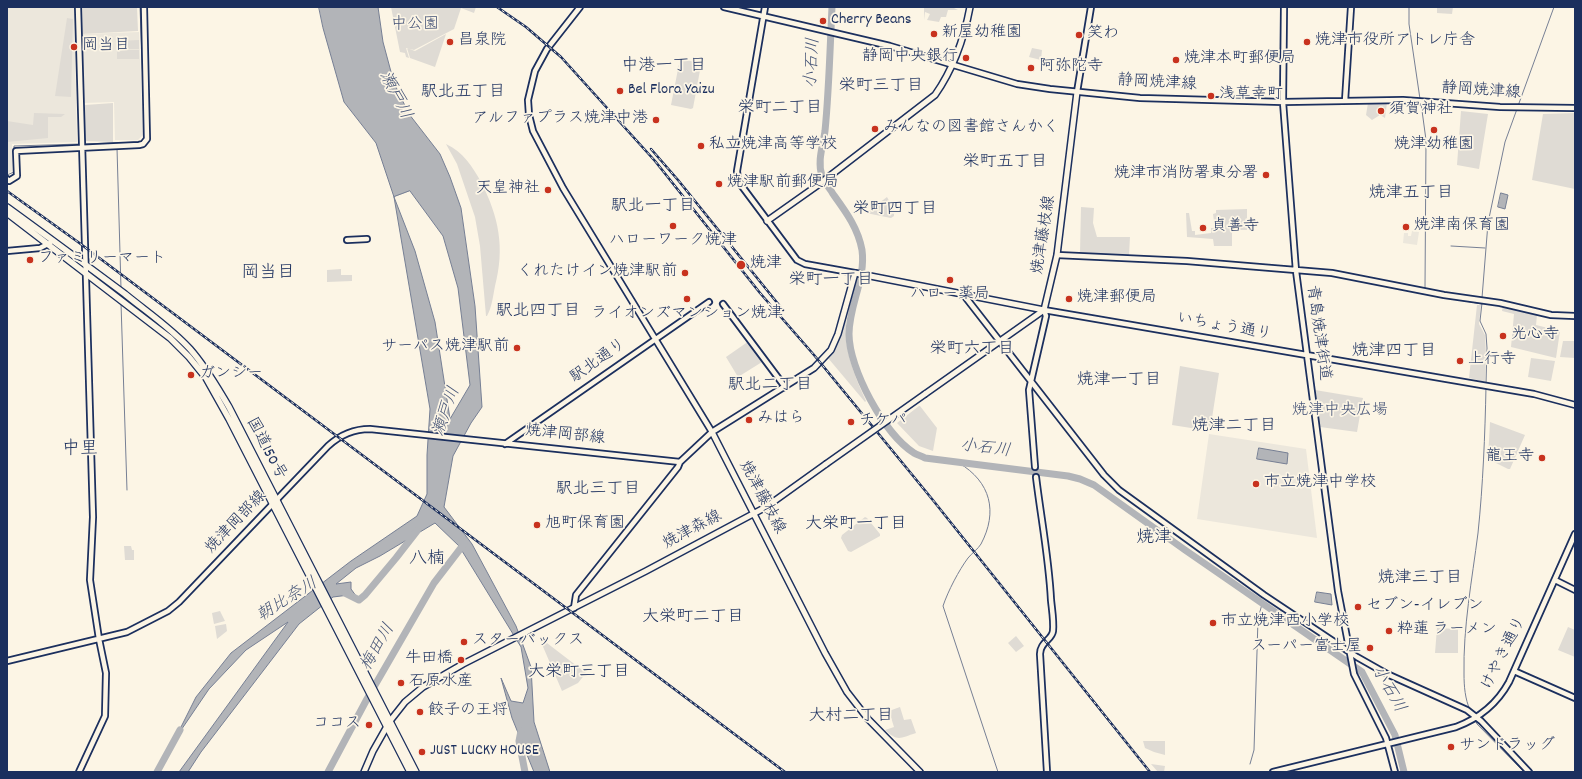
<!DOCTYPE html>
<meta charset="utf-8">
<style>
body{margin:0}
#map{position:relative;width:1582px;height:779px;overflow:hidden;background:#fcf5e5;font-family:Dekko,sans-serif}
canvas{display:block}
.frame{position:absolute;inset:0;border:8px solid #1b2f5e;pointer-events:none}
</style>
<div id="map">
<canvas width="1582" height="779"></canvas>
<div class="frame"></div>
</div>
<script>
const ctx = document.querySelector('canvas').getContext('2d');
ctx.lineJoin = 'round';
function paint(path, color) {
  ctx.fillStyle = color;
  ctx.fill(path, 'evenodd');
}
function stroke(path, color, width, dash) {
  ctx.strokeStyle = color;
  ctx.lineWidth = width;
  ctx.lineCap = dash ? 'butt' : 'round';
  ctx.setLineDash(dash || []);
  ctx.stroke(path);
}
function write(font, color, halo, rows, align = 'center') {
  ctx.font = font + ' Dekko,"Klee One",sans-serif';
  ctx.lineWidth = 3.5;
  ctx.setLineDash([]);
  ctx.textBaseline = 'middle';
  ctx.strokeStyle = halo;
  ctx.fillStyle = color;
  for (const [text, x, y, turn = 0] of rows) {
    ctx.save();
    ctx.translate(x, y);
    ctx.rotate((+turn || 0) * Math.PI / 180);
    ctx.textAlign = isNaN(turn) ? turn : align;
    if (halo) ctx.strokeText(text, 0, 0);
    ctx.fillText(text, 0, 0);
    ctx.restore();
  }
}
paint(new Path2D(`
 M7,7h67l3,135 -65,2v27l-5,3z
 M139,32l4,103 -5,5h-23l-1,-38 -30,1 -2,-69z
 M1412,231l7,1 -2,13 -14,-2 1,-10h4v3h3z
 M1209,434l97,15 11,89 -120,-19z`), '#ece7dc');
paint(new Path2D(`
 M81,7h56l1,24 -56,3z
 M391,7h85l-2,6 -13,-5 -7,21 -40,21 -8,-2 3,10 -3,-1 -1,-4 -5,-1z
 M924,7h28l6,3h-10l-2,7h-5l-2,5 -12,-2 3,-6 -5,-2 -1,8z
 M1437,7h16l-1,7 -15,-1z
 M67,18l6,1 -2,78 -16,-1z
 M446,34l-11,33 -25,-9 -3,-10 8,3z
 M139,40v9h-22v-8z
 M1032,48l10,2 -1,10 -12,-3z
 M117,50h22v9h-22z
 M680,59l21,4v2l-8,43 -2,1 -20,-4z
 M113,103v39l-28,-1v-36z
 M1368,103h19l-2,15 -5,-3 -8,5 -6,-5z
 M1461,111l27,3 -9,55 -22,-4z
 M34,113l31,1 -4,3h-13v21l-41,4v-21l26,4z
 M1575,113v76l-43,-9 11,-66z
 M446,144c17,8 26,22 35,38 18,35 24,66 14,104 -2,10 -3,21 -8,30h-1l-6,-70 -5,-29 -18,-53z
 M887,197l7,13v6l-3,2 -25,-5z
 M1081,207l13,1 -1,15 4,14h33l-1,18 -49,-2z
 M1247,209v21h-15v16h-18l-1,-7 -26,-2 -1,-24h3l3,18h3v4l16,-2v-5h4l-2,-14 3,-1v-3z
 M341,269v6h11v6l-25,1v-12z
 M1477,305h4l-2,19 6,11 1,20 -1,27 -16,-4z
 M1503,306l34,9 -1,10 24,6 -4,27 -45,-11 3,-33 -12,-3z
 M846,316h1c-5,30 7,59 19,85l-1,1 -37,-44 9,-13z
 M749,341l14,19 -1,2 -24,15 -12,-20z
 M1563,341h12v17l-15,-1z
 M1531,358l24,3 -4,20 -23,-4z
 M1180,366l39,7 -9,58 -38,-6z
 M1315,390l48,8 -6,34 -37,-5z
 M919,406h1l17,22 -4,23 -14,-5 -22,-23z
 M1490,422l35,13 -15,34h-2l-20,-10z
 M865,517l2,1 13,16v2l-29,16 -3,-1 -7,-13 1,-3z
 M124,546h7l1,4h2v10h-9z
 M220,611l5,10 -11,3 -2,-11z
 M226,624l1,7 -10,8 -2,-13z
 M1568,627l7,3v27l-17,-7z
 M1437,628l21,1v24h-23z
 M1016,636l8,10 -8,6 -8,-9z
 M543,640l43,33 -8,10 -16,8 -21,-49z
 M900,707l4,13 7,-1 5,14c-16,5 -18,9 -31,-3l9,-3 -5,-16z
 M1143,741h22v14l-11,-3 -9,-4z
 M1151,764l14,2 -1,6h-6z`), '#dfdbd4');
const water = new Path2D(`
 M319,7h59l5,35 11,41 15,31 31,40 10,23 11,31 14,98 7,101 -11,16 -18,33 -9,51 28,37 44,82 15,41 3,55 16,50h-16l-22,-54 -11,-40 10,23 12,2 5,-15 -7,-41 -62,-101 -24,-23 -55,33 -24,12 -20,16 15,-2v7l8,11 -10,-5 -16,2 -34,27 -98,128 -13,20h-9l109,-150 -42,28 -37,39 -34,50 21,-42 35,-44 120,-92 66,-45 10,-22v-39l3,-46 -36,-212 -18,-54 -32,-41 -21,-74zM410,191l33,45 15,52 12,97 -20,34 -15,-97 -20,-71 -21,-54z
 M1501,193l7,2 -3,14 -7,-2z
 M1259,448l29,5 -1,11 -30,-5z
 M1317,592l14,2 1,11 -17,-3z`);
paint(water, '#b2b4b8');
stroke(water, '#767f94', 1);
stroke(new Path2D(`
 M1409,7v17l11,75
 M1421,103l5,37 -1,149
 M1518,106l36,-99
 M83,144l57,-2 5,-5 -5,-130
 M117,148l4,140
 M7,175l7,-3v-26l66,-2
 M1451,246l34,2
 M1426,294l56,10
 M1482,298l6,-75 17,-81 12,-33
 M121,303l6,187
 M1482,303l-2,18 6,13 1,14 -1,36
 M959,463c32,19 39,49 22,81 -3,5 -9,9 -13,14 -9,12 -20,33 -25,48l55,166
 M1470,710c-5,-11 -6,-24 -6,-36 -1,-47 8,-94 14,-141 5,-48 7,-98 8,-146
 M1475,720l2,4 47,48
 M1250,764l4,-14 4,-131 4,-15`), '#767f94', 1);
stroke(new Path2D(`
 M832,7c-2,41 -3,83 -7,124 -2,15 -8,30 -3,45 2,7 8,12 11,18 13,18 25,34 29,56 4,29 -13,55 -13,84 0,35 35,100 65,119 3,2 8,3 11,5l143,18 12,3 14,6 91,65 177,122 33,63 9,37
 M345,593l14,7 6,-5 31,-37 21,-27
 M521,731l-2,10 6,31
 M157,772l23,-42
 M328,772l39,-73 67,-116 30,-39`), '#b2b4b8', 7);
const secondary = new Path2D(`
 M78,7l15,510 -3,63 9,59 7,34 -1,43 -26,56
 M724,7l166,39 127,38 33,5 90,9 143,4 120,-2 97,7 75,1
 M765,7l-28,164 1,10 59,79 8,4 50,9
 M1284,7l-1,95 13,169 42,320 16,83 32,64 9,34
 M1077,92l14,-85
 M1345,101l6,-94
 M7,179l2,2 8,-5 -1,-25 123,-6 4,-1 4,-5 -3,-132
 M347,240l20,-1
 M7,251l33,-3 10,-5
 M1057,255l130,6 145,12 112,22 56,8 51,12 24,1
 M963,294l141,181 15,15 145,105 93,62 30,17 80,36 14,11 48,51
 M723,304l62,83
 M505,444l204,-142
 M1035,467l-6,-77 17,-74 -2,-6 490,84 41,11
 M1036,477c5,41 13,82 15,123 1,10 3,21 2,31 -1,9 -13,11 -13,23l7,118
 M1555,580l20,10
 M574,608l2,-13 102,-128 2,-5
 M7,661l120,-29 41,-21 11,-9 149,-156c12,-11 25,-17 42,-17l310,33 32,-30 -149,-244 -30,-57 -4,-16 -1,-15 7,-29 12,-22 33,-42
 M1514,671l61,27
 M1273,772l183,-45c24,-9 41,-23 53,-45l66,-148`);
const primary = new Path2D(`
 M767,221l51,-36 117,-90c19,-27 29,-56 35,-88
 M1044,310l13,-55 20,-163
 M925,394l119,-84
 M364,772l9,-21 17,-30 15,-19 18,-15 40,-23 183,-93 120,-64 60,-43
 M920,772l-52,-53 -21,-27 -22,-39 -113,-221 102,-64 17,-18 7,-16 17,-61 189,37`);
const highway = new Path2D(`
 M7,207c40,29 79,58 118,87 22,18 46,34 65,55 16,18 27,38 39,58l187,365
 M7,213l163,125 19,19 17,21 23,41 181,353`);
stroke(secondary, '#1b2f5e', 8);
stroke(primary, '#1b2f5e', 8);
stroke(highway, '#1b2f5e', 8);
stroke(secondary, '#fcf5e5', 4.5);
stroke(primary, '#fcf5e5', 5);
stroke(highway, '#fcf5e5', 5.5);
const rail = new Path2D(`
 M497,7l29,20 35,30 94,104 105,132 54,62 118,144 218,273
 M651,149l27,31 105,130
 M7,191l71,51 707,530`);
stroke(rail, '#1b2f5e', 2.5);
stroke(rail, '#fcf5e5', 1, [3]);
const primaryBridge = new Path2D(`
 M826,464l99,-70`);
stroke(primaryBridge, '#1b2f5e', 8, []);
stroke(primaryBridge, '#fcf5e5', 5);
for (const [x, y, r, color] of [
 [823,21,4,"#c8321e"],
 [934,34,4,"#c8321e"],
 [1079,35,4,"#c8321e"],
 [450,42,4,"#c8321e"],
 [1307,42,4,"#c8321e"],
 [74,47,4,"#c8321e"],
 [966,58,4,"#c8321e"],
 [1176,60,4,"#c8321e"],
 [1031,68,4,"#c8321e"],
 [620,91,4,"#c8321e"],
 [1211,96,4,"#c8321e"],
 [1381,111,4,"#c8321e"],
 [656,120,4,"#c8321e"],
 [875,129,4,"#c8321e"],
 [1434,130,4,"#c8321e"],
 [701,146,4,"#c8321e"],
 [1266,175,4,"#c8321e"],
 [719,184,4,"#c8321e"],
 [548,190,4,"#c8321e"],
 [673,226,4,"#c8321e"],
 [1406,227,4,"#c8321e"],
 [1203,228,4,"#c8321e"],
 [30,260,4,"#c8321e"],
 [741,265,5,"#c8321e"],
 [685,273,4,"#c8321e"],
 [950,280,4,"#c8321e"],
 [687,299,4,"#c8321e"],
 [1069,299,4,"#c8321e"],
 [1503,336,4,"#c8321e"],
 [517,348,4,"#c8321e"],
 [1460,361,4,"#c8321e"],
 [191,375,4,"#c8321e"],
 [749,420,4,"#c8321e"],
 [851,422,4,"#c8321e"],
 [1542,458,4,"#c8321e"],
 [1256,484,4,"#c8321e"],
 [537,525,4,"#c8321e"],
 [1358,607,4,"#c8321e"],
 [1213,623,4,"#c8321e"],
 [1389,631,4,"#c8321e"],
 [464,642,4,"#c8321e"],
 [1370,648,4,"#c8321e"],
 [461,660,4,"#c8321e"],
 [401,683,4,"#c8321e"],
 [420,712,4,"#c8321e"],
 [369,725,4,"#c8321e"],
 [1451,747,4,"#c8321e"],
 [422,752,4,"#c8321e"]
]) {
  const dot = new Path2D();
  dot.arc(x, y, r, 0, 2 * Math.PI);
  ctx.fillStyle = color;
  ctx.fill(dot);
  stroke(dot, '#fcf5e5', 1.5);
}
write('16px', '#1b2f5e', '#fcf5e5', [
 ["Cherry Beans",831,21],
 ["新屋幼稚園",942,34],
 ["笑わ",1087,35],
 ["昌泉院",458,42],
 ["焼津市役所アトレ庁舎",1315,42],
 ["岡当目",82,47],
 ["静岡中央銀行",958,58,"right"],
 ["焼津本町郵便局",1184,60],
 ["阿弥陀寺",1039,68],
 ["Bel Flora Yaizu",628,91],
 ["浅草幸町",1219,96],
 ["須賀神社",1389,111],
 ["アルファプラス焼津中港",648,120,"right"],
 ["みんなの図書館さんかく",883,129],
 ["私立焼津高等学校",709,146],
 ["焼津幼稚園",1434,146,"center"],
 ["焼津市消防署東分署",1258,175,"right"],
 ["焼津駅前郵便局",727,184],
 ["天皇神社",540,190,"right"],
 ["焼津南保育園",1414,227],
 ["貞善寺",1211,228],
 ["ハローワーク焼津",673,242,"center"],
 ["ファミリーマート",38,260],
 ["焼津",750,265],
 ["くれたけイン焼津駅前",677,273,"right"],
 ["ハロー薬局",950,296,"center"],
 ["焼津郵便局",1077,299],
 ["ライオンズマンション焼津",687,315,"center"],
 ["光心寺",1511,336],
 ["サーパス焼津駅前",509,348,"right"],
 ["上行寺",1468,361],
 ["ガンジー",199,375],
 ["みはら",757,420],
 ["チケパ",859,422],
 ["龍王寺",1534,458,"right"],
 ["市立焼津中学校",1264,484],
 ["旭町保育園",545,525],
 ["セブン-イレブン",1366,607],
 ["市立焼津西小学校",1221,623],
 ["粋蓮 ラーメン",1397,631],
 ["スターバックス",472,642],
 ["スーパー富士屋",1362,648,"right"],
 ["牛田橋",453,660,"right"],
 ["石原水産",409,683],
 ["餃子の王将",428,712],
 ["ココス",361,725,"right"],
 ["サンドラッグ",1459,747],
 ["JUST LUCKY HOUSE",430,752]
], 'left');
write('16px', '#425176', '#fcf5e5', [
 ["中公園",415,26],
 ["焼津中央広場",1340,412]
]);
write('16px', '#1b2f5e', '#fcf5e5', [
 ["静岡焼津線",1157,84,3],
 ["静岡焼津線",1481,92,4],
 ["焼津藤枝線",1045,235,-81],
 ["いちょう通り",1224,328,10],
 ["青島焼津街道",1317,333,82],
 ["駅北通り",599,362,-35],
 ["焼津岡部線",565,436,6],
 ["国道150号",265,449,62],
 ["焼津藤枝線",761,498,62],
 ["焼津岡部線",237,523,-46],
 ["焼津森線",693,531,-28],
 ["けやき通り",1505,654,-63]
]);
write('italic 17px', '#485779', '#fcf5e5', [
 ["小石川",814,63,-87],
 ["瀬戸川",394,96,63],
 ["瀬戸川",448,412,-70],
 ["小石川",985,450,7],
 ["朝比奈川",288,601,-32],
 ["梅田川",379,648,-60],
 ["小石川",1387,690,60]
]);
write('17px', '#1b2f5e', '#fcf5e5', [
 ["中港一丁目",664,68],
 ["栄町三丁目",881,88],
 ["駅北五丁目",463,94],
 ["栄町二丁目",780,110],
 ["栄町五丁目",1005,164],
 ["焼津五丁目",1411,195],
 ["駅北一丁目",653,208],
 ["栄町四丁目",895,211],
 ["栄町一丁目",831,282],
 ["駅北四丁目",538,313],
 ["栄町六丁目",972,351],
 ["焼津四丁目",1394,353],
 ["焼津一丁目",1119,382],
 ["駅北二丁目",770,387],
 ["焼津二丁目",1234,428],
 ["駅北三丁目",598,491],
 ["大栄町一丁目",856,526],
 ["焼津三丁目",1420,580],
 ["大栄町二丁目",693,619],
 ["大栄町三丁目",579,674],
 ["大村二丁目",851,718]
]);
write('18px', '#1b2f5e', '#fcf5e5', [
 ["岡当目",268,275],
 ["中里",80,451],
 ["焼津",1154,540],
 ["八楠",427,561]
]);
</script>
